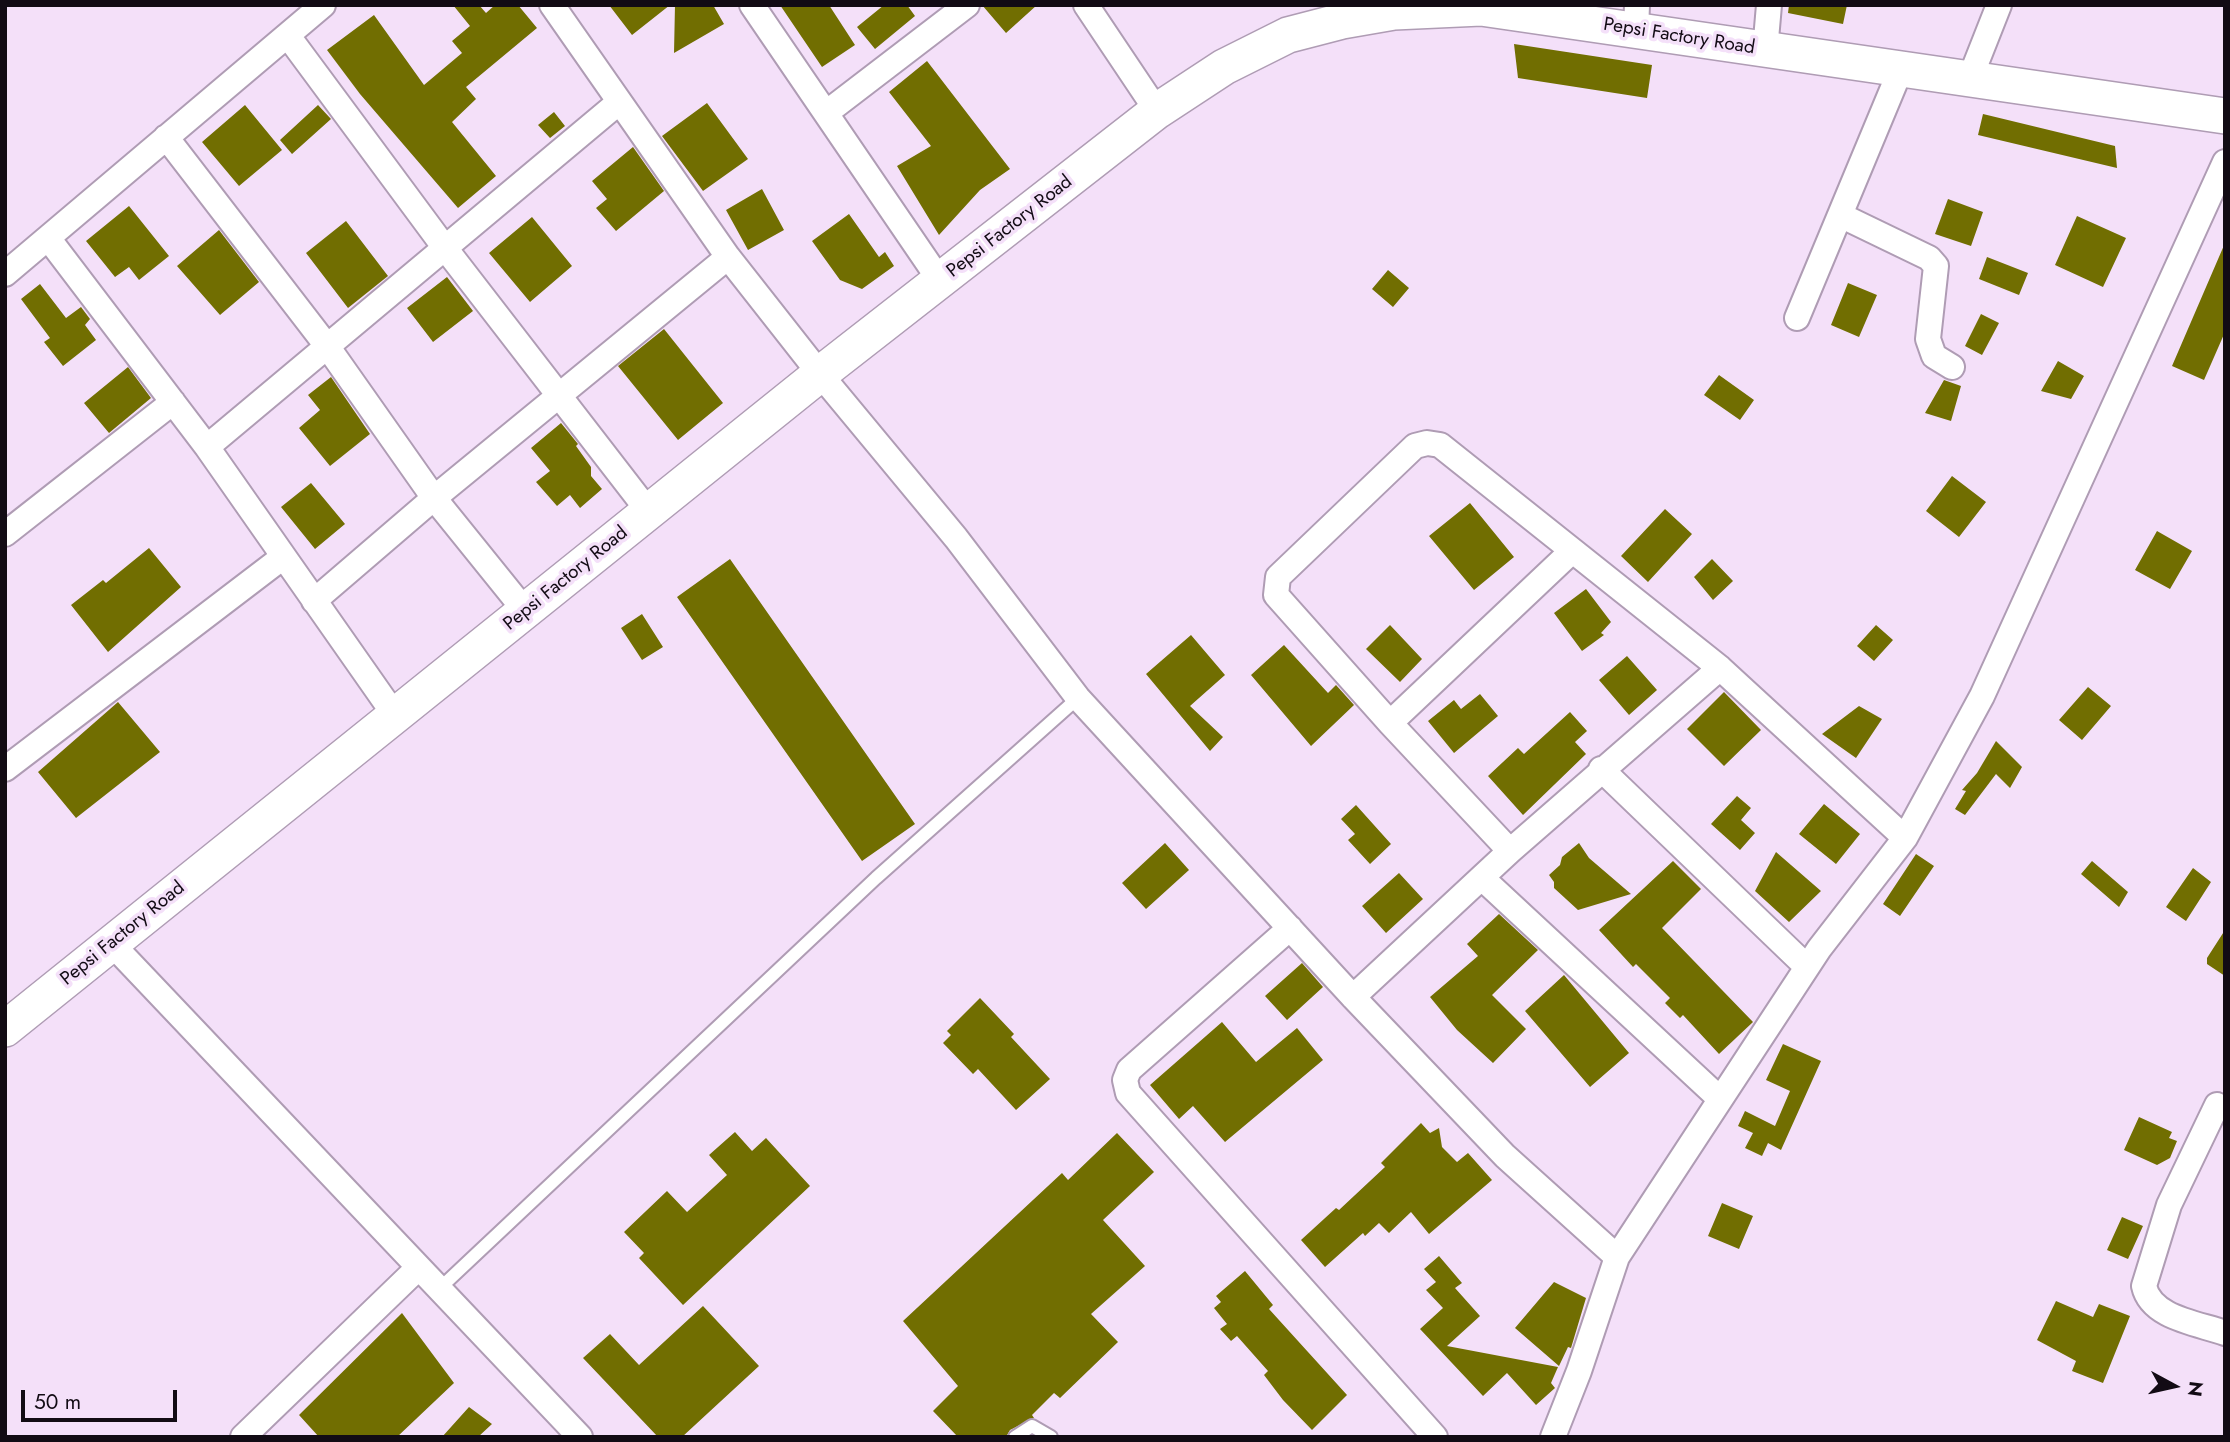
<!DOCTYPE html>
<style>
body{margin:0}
#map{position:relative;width:2230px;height:1442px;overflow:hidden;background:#f4e0f9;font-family:Jost,sans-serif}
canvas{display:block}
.frame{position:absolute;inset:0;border:7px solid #120b14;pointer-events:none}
.north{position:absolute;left:2139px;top:1351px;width:70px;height:70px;-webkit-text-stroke:5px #f4e0f9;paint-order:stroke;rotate:98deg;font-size:19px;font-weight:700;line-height:28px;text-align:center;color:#120b14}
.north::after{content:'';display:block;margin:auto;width:24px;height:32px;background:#120b14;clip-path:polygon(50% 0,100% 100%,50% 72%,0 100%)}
.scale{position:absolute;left:21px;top:1390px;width:156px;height:32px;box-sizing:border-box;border:4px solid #120b14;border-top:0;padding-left:9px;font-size:21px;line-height:24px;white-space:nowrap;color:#120b14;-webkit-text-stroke:5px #f4e0f9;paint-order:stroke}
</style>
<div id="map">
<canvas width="2230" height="1442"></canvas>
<div class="frame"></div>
<div class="north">N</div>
<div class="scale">50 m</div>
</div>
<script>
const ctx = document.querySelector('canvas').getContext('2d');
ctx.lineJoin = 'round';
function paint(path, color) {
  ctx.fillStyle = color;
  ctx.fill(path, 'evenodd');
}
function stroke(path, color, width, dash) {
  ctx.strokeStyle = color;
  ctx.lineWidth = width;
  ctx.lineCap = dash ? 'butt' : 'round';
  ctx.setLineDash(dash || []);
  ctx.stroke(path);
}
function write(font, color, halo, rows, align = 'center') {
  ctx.font = font + ' Jost,sans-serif';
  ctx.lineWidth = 7;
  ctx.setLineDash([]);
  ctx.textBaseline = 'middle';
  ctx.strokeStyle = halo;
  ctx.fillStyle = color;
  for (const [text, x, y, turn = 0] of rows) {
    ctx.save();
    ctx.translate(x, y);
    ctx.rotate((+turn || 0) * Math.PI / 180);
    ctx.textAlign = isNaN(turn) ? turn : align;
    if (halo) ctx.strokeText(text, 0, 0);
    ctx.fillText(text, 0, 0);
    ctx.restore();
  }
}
paint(new Path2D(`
 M453,5h26l7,8 9,-8h23l19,23 -71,59 10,12 -24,23 44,54 -38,32 -98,-114 -33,-44 47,-35 50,70 38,-32 -10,-12 18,-15z
 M609,5h61l-38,30z
 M675,5h38l11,19 -50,29z
 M780,5h49l26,40 -33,22z
 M884,5h23l8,11 -40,33 -18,-22z
 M982,5h55l-31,28z
 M1789,5h58l-4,19 -55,-11z
 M1514,44l138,21 -5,33 -129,-20z
 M927,61l83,108 -30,21 -41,45 -42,-69 34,-20 -42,-54z
 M707,103l41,56 -45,32 -41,-55z
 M245,105l37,45 -43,36 -37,-44z
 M318,105l13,14 -39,35 -12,-14z
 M554,112l11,14 -15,12 -12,-13z
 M1983,114l132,32 2,22 -139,-33z
 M633,147l31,44 -48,40 -20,-23 11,-9 -15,-18z
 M762,189l22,41 -36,20 -22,-40z
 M1948,199l35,13 -12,34 -36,-12z
 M129,206l40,50 -30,24 -10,-13 -14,10 -29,-36z
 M849,214l30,43 6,-5 9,14 -32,23 -22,-9 -28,-39z
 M2077,216l49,22 -23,49 -48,-22z
 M532,217l40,49 -42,36 -41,-49z
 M346,221l42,55 -40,32 -42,-55z
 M219,230l40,52 -39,33 -43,-49z
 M2225,243v89l-21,48 -32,-14z
 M1987,257l41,16 -9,22 -40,-16z
 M1388,270l21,18 -16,19 -21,-18z
 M447,277l26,34 -40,31 -26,-34z
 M1848,283l29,12 -18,42 -28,-12z
 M40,284l26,34 15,-11 9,12 -5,6 11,15 -33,26 -19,-24 6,-4 -29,-39z
 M1981,314l18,9 -17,32 -17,-9z
 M664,329l59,74 -45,37 -60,-74z
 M2058,361l26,15 -13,23 -30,-8z
 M128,367l23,31 -42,35 -25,-30z
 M1719,375l35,25 -14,20 -36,-25z
 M331,377l39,57 -40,32 -31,-38 21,-18 -12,-15z
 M1944,380l17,6 -10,35 -26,-8z
 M561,423l17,21 -2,2 15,21v9l11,13 -22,19 -10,-13 -13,11 -21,-24 14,-11 -19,-23z
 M1952,476l34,26 -27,35 -33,-26z
 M311,483l34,41 -30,25 -34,-42z
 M1470,503l44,54 -40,33 -45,-54z
 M1665,509l27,25 -44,48 -27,-26z
 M2157,531l35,20 -22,38 -35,-19z
 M149,548l32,39 -73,65 -37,-47 32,-25 3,3z
 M730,559l185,265 -53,37 -185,-264z
 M1712,559l21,22 -20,19 -19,-23z
 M1586,589l25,33 -10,11 3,2 -22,16 -28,-38z
 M642,614l21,33 -21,13 -21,-32z
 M1390,625l32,34 -22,23 -34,-33z
 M1876,625l17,15 -19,21 -17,-15z
 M1191,635l34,40 -35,31 33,31 -13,14 -64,-77z
 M1284,645l44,48 8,-8 18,20 -43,41 -60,-71z
 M1627,656l30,34 -28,25 -30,-35z
 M2088,687l23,19 -29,34 -23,-20z
 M1724,692l37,38 -37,36 -37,-37z
 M1480,694l18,22 -44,37 -26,-32 26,-21 7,9z
 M118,702l42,50 -84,66 -38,-46z
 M1859,706l23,13 -26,39 -34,-24z
 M1570,712l17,19 -12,11 11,12 -63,61 -35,-39 30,-28 6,6z
 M1996,741l26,26 -12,21 -14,-14 -31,41 -10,-6 11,-18 -4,-1 15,-17z
 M1737,796l14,12 -10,12 14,13 -15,17 -29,-26z
 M1824,804l36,30 -24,30 -37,-30z
 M1356,805l35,39 -21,20 -22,-24 7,-6 -14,-15z
 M1165,843l24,27 -43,39 -24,-26z
 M1579,843l10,15 42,36 -53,16 -24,-22v-6l-5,-7 11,-10 2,-8z
 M1776,852l45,39 -32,31 -34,-31z
 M1916,854l18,12 -34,50 -17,-12z
 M1673,861l28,28 -39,39 91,94 -34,32 -36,-39 -3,3 -15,-15 5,-5 -34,-34 -3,3 -34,-37z
 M2092,861l36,31 -9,15 -38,-33z
 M2193,868l18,14 -25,39 -20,-14z
 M1399,873l24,26 -37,34 -24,-27z
 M1499,914l39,36 -46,45 34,34 -33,34 -36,-33 -27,-33 48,-41 -11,-12z
 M2225,930v46l-18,-12v-6z
 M1302,963l21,24 -36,33 -22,-24z
 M1564,975l65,78 -39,34 -65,-76z
 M980,998l34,36 -3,3 39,42 -34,31 -38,-41 -5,5 -30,-31 8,-8 -4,-4z
 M1222,1022l34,40 41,-34 26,32 -98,82 -32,-36 -14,13 -29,-34z
 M1783,1044l38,17 -40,89 -13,-7 -6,13 -17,-8 8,-15 -15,-7 7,-15 30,15 15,-35 -24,-11z
 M2139,1117l33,15 -3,6 8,3 -7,17 -13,7 -33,-15z
 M1421,1123l9,10 9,-5 3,19 15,15 11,-9 24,27 -63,54 -18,-22 -22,21 -10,-10 -14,13 -2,-3 -38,34 -24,-27 35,-32 3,2 46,-43 -4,-4z
 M735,1132l17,19 14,-13 44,48 -127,119 -44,-47 5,-5 -20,-21 43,-41 20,21 40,-37 -18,-20z
 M1117,1133l37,39 -51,48 42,46 -54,48 27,28 -58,56 -6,-5 -22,22 2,3 -24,12 -4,7h-48l-25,-26 25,-25 -55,-65 159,-148 6,7z
 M1722,1203l31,13 -14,33 -31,-13z
 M2122,1217l21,9 -15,33 -21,-9z
 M1439,1256l23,27 -7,5 25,28 -33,30 111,21 -7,16 4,5 -19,17 -29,-32 -24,23 -63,-67 23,-21 -17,-18 10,-8 -12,-13z
 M1245,1271l28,34 -4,4 78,86 -35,35 -29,-30 -19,-25 4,-4 -31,-35 -6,5 -11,-12 7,-5 -13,-16 7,-6 -5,-6z
 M1554,1282l32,16 -15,50 -3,-1 -9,19 -44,-38z
 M2056,1301l37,16 6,-13 31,12 -27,67 -31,-12 4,-10 -39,-21z
 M703,1306l56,60 -77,71h-24l-75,-79 27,-24 29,31z
 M402,1313l52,70 -57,54h-78l-20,-22z
 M469,1407l23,17 -14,13h-36z`), '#716e01');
const lane = new Path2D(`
 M438,1290l438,-412 202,-180
 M1015,1437l17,-11 19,11`);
const street = new Path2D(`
 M552,5l176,252 92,117 136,164 122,160 275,299 152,159 112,101
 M752,5l189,277
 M1086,5l71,106
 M1636,31l1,-26
 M288,36l157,212 204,264
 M1765,51l4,-46
 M1969,81l30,-76
 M826,113l141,-108
 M166,137l161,209 107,152 92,114
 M1840,215l89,43 7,8 -8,73 6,17 18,11
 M48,238l159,209 187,267
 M5,274l318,-269
 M1797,318l103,-247
 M207,447l411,-344
 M5,534l168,-132
 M314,601l120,-103 294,-241
 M1390,723l182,-172
 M5,769l278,-212
 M1601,769l206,198
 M1510,851l-120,-128 -114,-128 2,-18 137,-131 12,-3 13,2 280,223 185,170
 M1482,878l237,220
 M1290,928l-161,142 -4,10 3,13 307,344
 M111,943l469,494
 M1353,997l157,-146 210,-183
 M2217,1105l-48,100 -25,81c7,32 53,37 81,47
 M243,1437l175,-169
 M1553,1437l26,-66 38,-114 202,-308 86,-111 77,-142 243,-534`);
const secondary = new Path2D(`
 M5,1029l815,-655 337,-263 67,-44 64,-32 54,-14 52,-9 87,-4 744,108`);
stroke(lane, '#af9cb4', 16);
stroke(street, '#af9cb4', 28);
stroke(secondary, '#af9cb4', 38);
stroke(lane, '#fff', 12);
stroke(street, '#fff', 24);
stroke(secondary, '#fff', 35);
write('19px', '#120b14', '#f4e0f9', [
 ["Pepsi Factory Road",1679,37,9],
 ["Pepsi Factory Road",1010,227,-38],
 ["Pepsi Factory Road",566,579,-39],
 ["Pepsi Factory Road",123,934,-39]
]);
</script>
